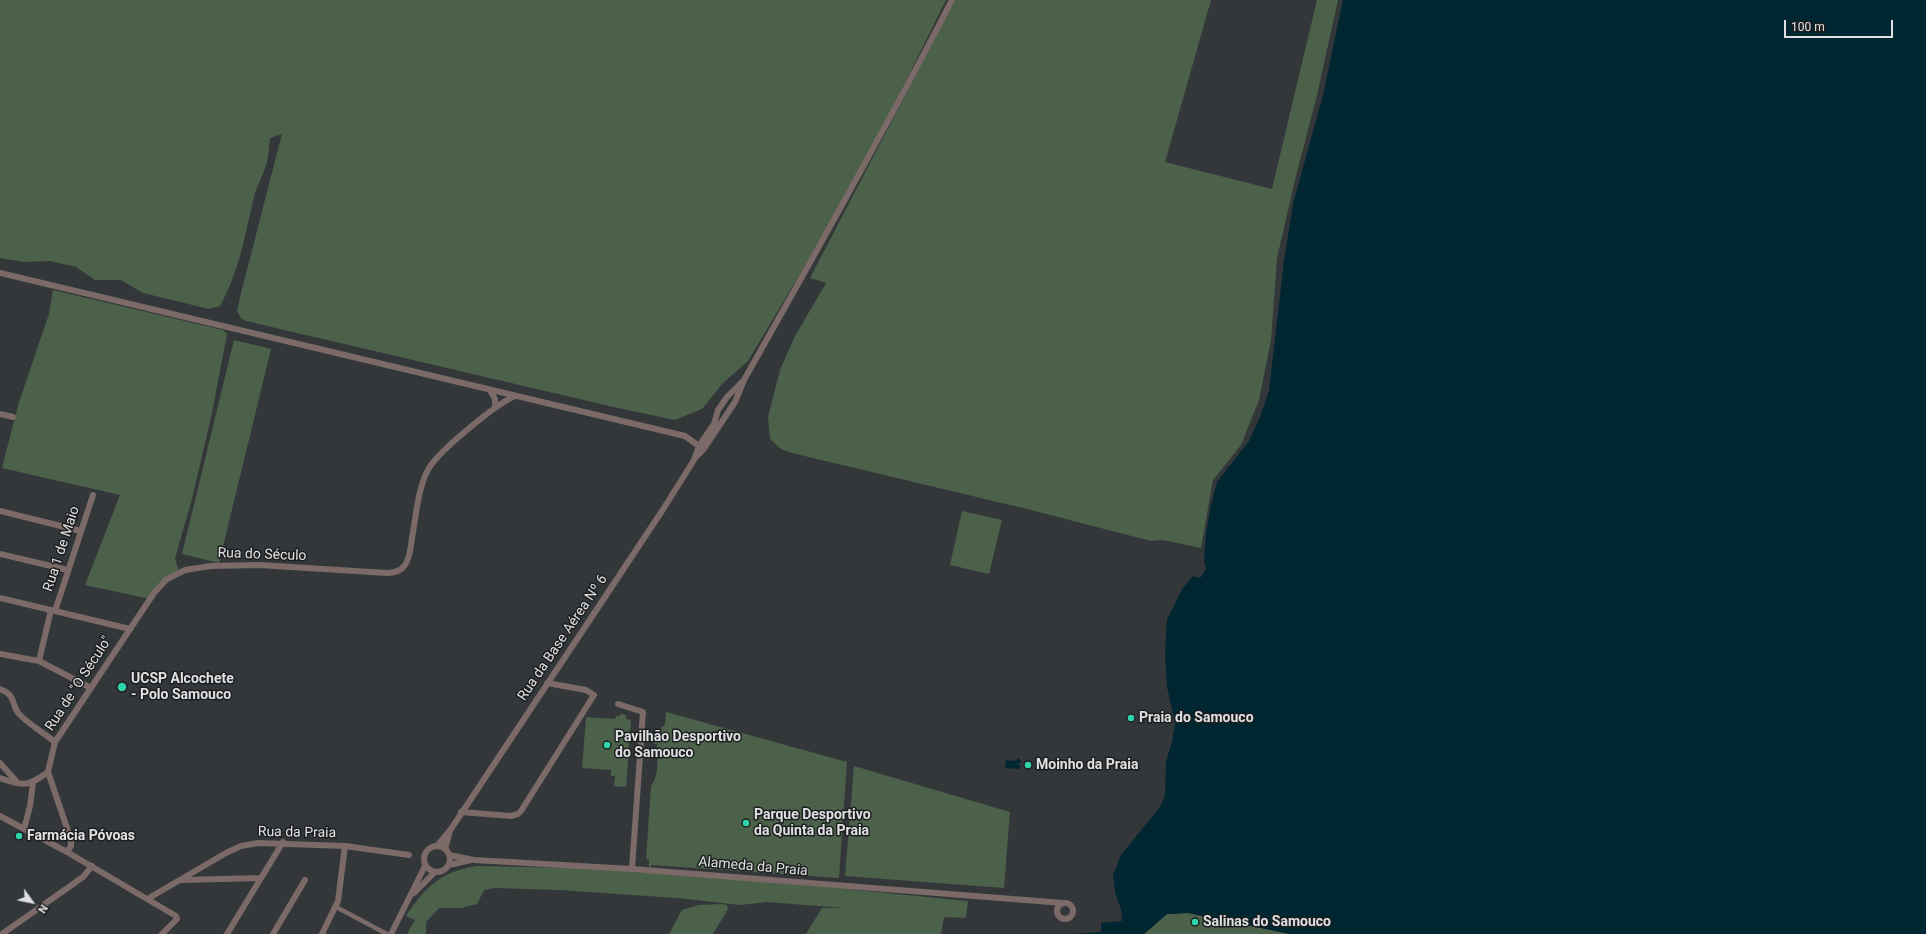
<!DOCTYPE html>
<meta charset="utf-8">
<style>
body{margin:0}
#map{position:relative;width:1926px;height:934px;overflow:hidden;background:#34373a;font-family:Roboto,sans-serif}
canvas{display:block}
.north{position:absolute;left:12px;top:882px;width:40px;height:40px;-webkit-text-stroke:3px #1d1e20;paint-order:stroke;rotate:123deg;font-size:11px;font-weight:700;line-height:16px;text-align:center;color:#dee0e2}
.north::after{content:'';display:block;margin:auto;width:14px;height:18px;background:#dee0e2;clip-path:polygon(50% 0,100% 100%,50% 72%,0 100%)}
.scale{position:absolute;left:1784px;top:20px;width:109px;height:18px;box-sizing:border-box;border:2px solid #dee0e2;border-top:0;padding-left:5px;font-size:12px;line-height:14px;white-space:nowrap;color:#dee0e2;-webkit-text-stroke:3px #1d1e20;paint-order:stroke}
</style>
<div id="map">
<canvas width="1926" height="934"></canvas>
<div class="north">N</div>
<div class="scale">100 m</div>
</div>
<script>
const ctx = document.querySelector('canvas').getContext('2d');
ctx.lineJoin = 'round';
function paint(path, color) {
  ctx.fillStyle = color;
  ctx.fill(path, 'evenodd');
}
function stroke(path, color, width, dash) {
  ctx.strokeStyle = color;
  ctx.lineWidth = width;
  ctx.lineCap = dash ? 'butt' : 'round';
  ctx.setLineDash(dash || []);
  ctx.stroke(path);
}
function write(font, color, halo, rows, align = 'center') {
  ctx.font = font + ' Roboto,sans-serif';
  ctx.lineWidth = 3;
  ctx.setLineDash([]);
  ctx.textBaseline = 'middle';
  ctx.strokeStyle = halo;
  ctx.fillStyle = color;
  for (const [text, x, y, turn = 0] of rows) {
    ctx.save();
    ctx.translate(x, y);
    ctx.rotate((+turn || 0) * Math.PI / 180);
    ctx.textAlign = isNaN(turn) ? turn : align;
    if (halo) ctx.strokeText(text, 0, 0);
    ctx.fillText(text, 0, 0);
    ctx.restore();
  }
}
paint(new Path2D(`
 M0,0h946l-61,123 -78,139 -59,99 -25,22 -21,26 -27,11 -57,-12 -372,-87 -5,-3 -4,-7 4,-18 41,-159 -12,4c-1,6 -1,13 -2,19 -2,14 -11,27 -14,40 -9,38 -15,75 -34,109l-11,3 -66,-16 -22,-13h-26l-19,-13 -26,-6 -26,1 -24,-4z
 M955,0h256l-46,162 107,27 45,-189h21l-21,95 -22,85 -18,78 -6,82 -12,60 -18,45 -28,35 -12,68 -38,-8 -12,1 -124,-32 -235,-56 -11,-4 -11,-10 -2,-22 12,-47 14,-32 32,-55 -16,-5z
 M53,290l170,40 4,4 -15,79 -20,86 -17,59 4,15 -12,6 -17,20 -65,-14 35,-90 -118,-27 17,-66 30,-88z
 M234,340l37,9 -52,214 -37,-9z
 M962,511l40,9 -13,54 -39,-9z
 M666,712l181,50 -8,116 -187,-13 -3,3v-8l-3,-1 5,-73c9,-12 6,-27 6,-42h-3v-5h5v-10l6,-4z
 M620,714l6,1v4l5,1 -5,67 -12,-1 1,-10h-4v-6l-29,-2 4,-51 29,2 1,-3h4z
 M854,766l156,46 -6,76 -159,-12z
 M477,866l145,3 10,3 90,5 246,24 -2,17 -22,-1 -3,17h-135l16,-26h23l-78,-6 -27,3 -63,-7 -118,-8 -64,-2 -11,2 -7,14 -15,4h-23l-13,14v12h-19l8,-14 -9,-4c19,-29 36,-45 71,-50z
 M722,904l5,1 1,4 -15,25h-44l13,-24 17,-5z
 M1188,913l102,21h-146l23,-20z`), '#4c614a');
paint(new Path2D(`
 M1343,0h583v934h-636l-102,-21 -21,1 -23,20h-73l30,-2v-9l21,-2 -1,-12 -6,-16 -2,-18 8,-20 39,-48 5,-11 1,-35 6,-19 3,-19 -8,-36 -2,-33 2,-34 15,-31 11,-13 7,2 6,-9 -2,-9 2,-27 5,-28 6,-23 32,-41 11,-24 9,-26 15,-130 9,-57 30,-109z
 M1019,758l3,5h-3l-1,2 3,1 -2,3 -14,-1 1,-8 9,1z`), '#002632');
stroke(new Path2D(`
 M336,907l51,27`), '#7b6a67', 4.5);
stroke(new Path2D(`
 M0,273l685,163 14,10
 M490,390l5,9v8
 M0,414l13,3
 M696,457l7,-7 32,-48 9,-22c71,-126 142,-252 208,-380
 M0,511l81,20
 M0,554l68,16
 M0,598l130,31
 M55,611l38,-116
 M0,654l39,7 52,27
 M39,661l12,-51
 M0,689c18,7 10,16 20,26 10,10 24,18 35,27
 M618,704l25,8 -11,157
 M0,763l17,19
 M48,772l23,68v6l-4,6
 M0,778c23,8 28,9 48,-6l7,-30 99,-149 13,-14 18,-9 26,-4 48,-1 128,8c7,0 14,-2 18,-8 5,-7 6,-18 7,-27 4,-21 6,-52 17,-70 11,-18 67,-64 86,-72
 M461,812l50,4 7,-2 3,-3 73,-116 -8,-5 -39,-7
 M0,816l67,36 109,64 1,3 -15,15
 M24,829l6,-23 3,-23
 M424 859a13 13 0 1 1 26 0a13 13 0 1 1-26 0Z
 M437,846l14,-17 211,-318 32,-51 5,-14 15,-22 4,-14 9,-13 17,-17
 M445,849l5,-18
 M449,855l25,5 158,9 431,34
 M449,865l22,-5
 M181,880l80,-2
 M414,893l20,-20
 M149,898l77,-45 15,-7 17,-3 87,3 64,9
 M1057 911a8 8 0 1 1 16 0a8 8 0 1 1-16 0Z
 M2,934l81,-57 9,-11
 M227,934l56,-92
 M273,934l32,-54
 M322,934l16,-33 7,-55
 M391,934l34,-68`), '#7b6a67', 6);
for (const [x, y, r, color] of [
 [122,687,5,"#30d4aa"],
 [1131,718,4,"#30d4aa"],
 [607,745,4,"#30d4aa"],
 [1028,765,4,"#30d4aa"],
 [746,823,4,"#30d4aa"],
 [19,836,4,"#30d4aa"],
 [1195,922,4,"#30d4aa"]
]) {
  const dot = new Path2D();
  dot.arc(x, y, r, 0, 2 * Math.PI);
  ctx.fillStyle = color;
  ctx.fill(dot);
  stroke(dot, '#1d1e20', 1.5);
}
write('14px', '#dee0e2', '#1d1e20', [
 ["Rua 1 de Maio",62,549,-72],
 ["Rua do Século",262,555,2],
 ["Rua da Base Aérea Nº 6",563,638,-56],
 ["Rua de \"O Século\"",79,684,-57],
 ["Rua da Praia",297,833,1],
 ["Alameda da Praia",753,867,5]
]);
write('bold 14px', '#dee0e2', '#1d1e20', [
 ["UCSP Alcochete",131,679],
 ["- Polo Samouco",131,695],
 ["Praia do Samouco",1139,718],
 ["Pavilhão Desportivo",615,737],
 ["do Samouco",615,753],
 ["Moinho da Praia",1036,765],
 ["Parque Desportivo",754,815],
 ["da Quinta da Praia",754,831],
 ["Farmácia Póvoas",27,836],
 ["Salinas do Samouco",1203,922]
], 'left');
</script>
